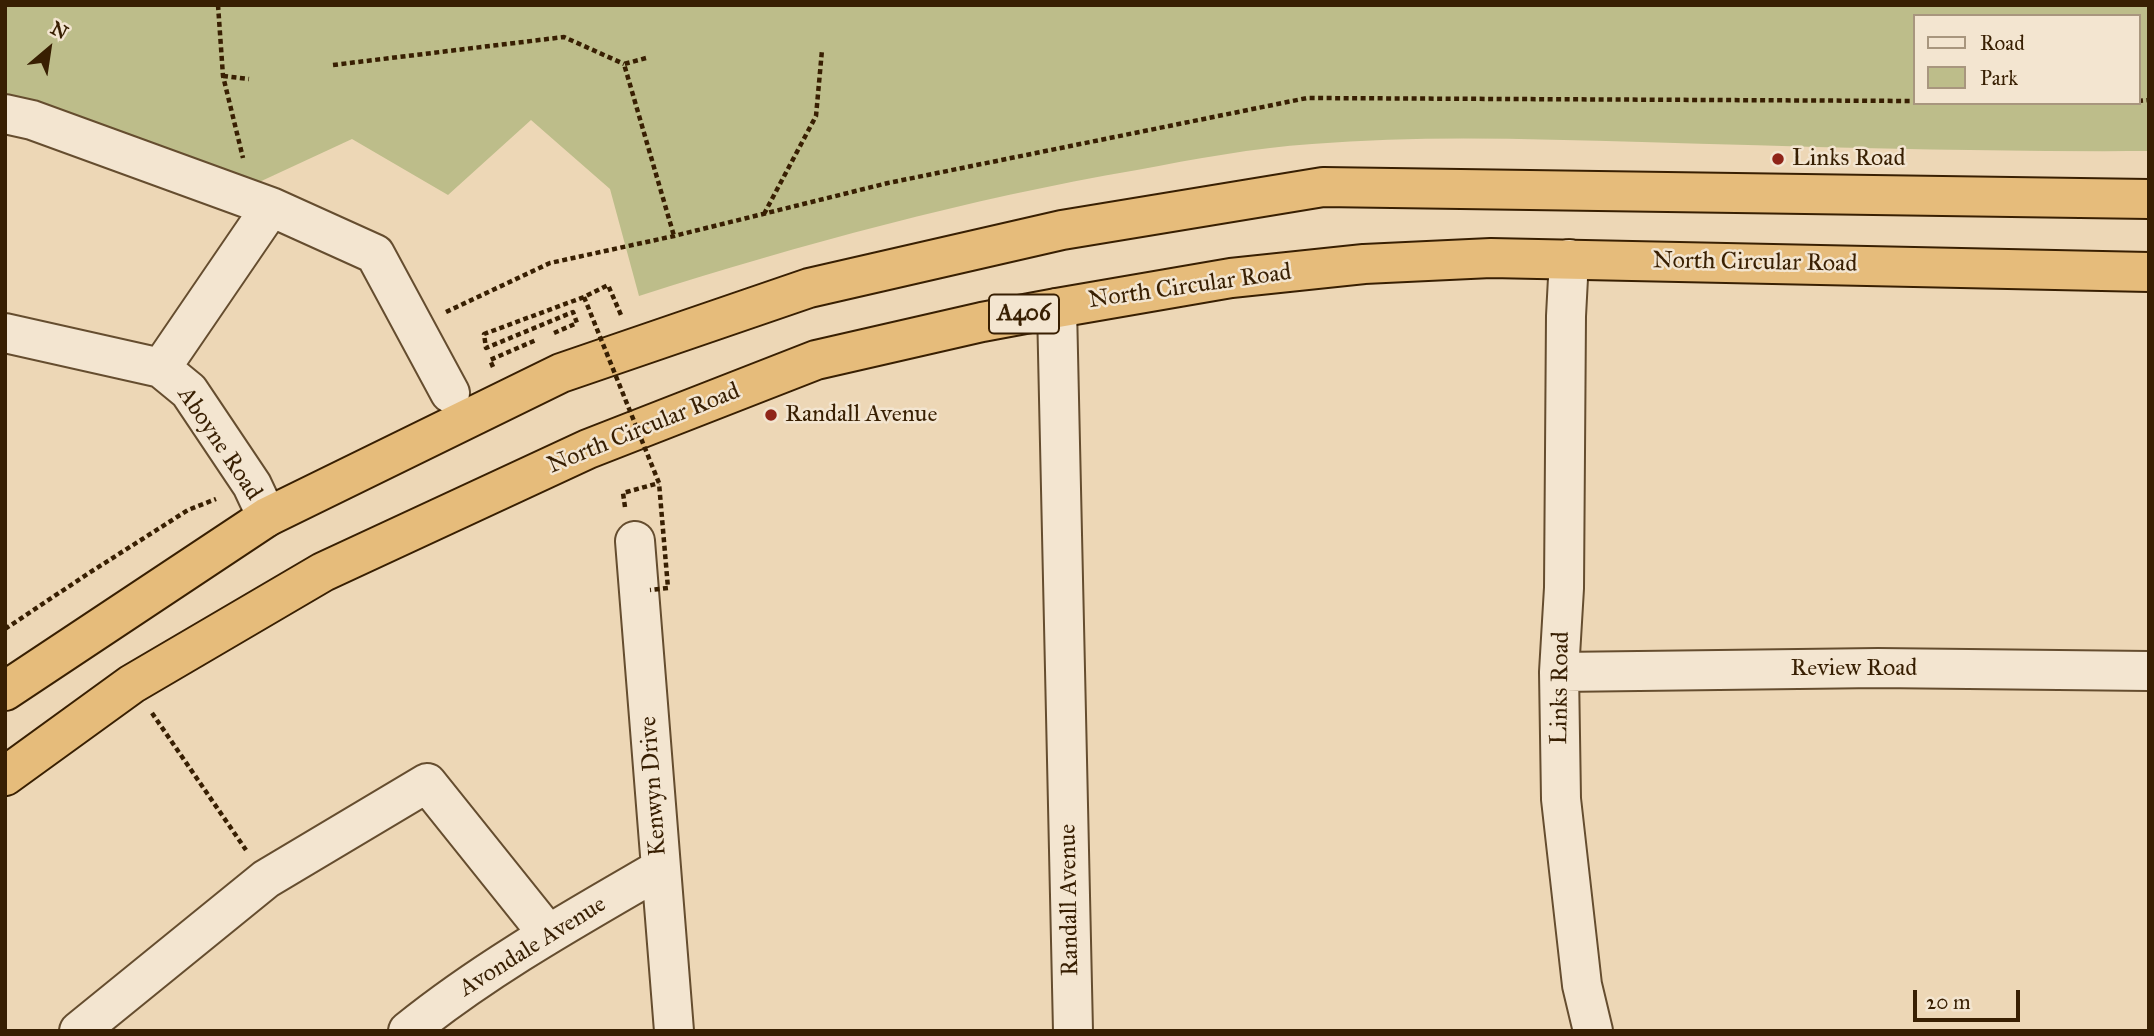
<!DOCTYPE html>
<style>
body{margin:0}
#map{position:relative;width:2154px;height:1036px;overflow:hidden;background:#edd7b6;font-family:"IM FELL Great Primer",serif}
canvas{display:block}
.frame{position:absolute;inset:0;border:7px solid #381f02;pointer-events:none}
.legend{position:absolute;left:1913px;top:14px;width:228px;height:91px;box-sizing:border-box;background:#f3e5d0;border:2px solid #a8967e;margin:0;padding:9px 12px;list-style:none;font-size:21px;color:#381f02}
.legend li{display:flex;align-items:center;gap:14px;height:35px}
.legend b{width:35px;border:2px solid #a8967e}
.north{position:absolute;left:14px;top:14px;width:70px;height:70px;-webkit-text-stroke:5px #f3e5d0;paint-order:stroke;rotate:29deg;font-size:19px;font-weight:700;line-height:28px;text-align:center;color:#381f02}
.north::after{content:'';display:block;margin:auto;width:24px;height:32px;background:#381f02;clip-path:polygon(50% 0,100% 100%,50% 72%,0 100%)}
.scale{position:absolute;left:1913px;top:990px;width:107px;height:32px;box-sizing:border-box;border:4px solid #381f02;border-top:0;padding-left:9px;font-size:21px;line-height:24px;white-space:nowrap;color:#381f02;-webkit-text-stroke:5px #f3e5d0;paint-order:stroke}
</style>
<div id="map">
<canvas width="2154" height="1036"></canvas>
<div class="frame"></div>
<ul class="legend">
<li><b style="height:9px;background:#f3e5d0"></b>Road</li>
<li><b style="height:19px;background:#bdbd8a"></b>Park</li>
</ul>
<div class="north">N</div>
<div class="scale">20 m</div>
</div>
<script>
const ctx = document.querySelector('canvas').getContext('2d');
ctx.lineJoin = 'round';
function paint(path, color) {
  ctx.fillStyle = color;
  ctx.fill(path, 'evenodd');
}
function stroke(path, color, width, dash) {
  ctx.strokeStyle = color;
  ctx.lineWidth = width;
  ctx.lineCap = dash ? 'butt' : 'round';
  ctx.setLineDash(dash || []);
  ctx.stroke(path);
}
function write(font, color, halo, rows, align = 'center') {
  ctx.font = font + ' "IM FELL Great Primer",serif';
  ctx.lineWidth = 5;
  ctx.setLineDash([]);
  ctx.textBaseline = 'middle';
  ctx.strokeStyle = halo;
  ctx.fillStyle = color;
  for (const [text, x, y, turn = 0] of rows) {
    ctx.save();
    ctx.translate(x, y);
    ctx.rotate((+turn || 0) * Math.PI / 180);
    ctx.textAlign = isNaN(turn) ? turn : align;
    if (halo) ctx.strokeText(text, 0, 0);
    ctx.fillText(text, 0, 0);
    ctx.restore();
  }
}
paint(new Path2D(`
 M5,5h2144v146c-169,1 -338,-4 -507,-9 -111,-3 -220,-7 -330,2 -59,4 -117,15 -175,26 -169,29 -335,74 -498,126l-29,-107 -79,-69 -83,75 -96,-56 -138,64 -209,-73zM1914,16h224v87h-224z`), '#bdbd8a');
const minor = new Path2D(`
 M5,114l27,6 239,87 -110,161
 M271,207l104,47 75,139
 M1569,259l-3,57 -2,272 -5,84 2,127 21,186 11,46
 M1057,308l16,723
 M5,333l156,35 28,23 63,94 15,32
 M635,541l39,490
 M1559,672l319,-4 271,3
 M79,1031l187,-152 161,-96 121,151
 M408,1031c78,-63 166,-112 252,-162`);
const highway = new Path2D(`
 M5,691l262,-174 294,-144 248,-85 253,-58 261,-43 826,12
 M5,776l127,-92 191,-112 265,-123 228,-89 166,-38 75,-14 174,-30 133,-14 127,-6 658,14`);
stroke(minor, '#654d2f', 42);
stroke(highway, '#381f02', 42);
stroke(new Path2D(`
 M218,5l5,71 20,82
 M646,58l-22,6 50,172
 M333,65l231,-28 60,27
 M223,76l26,3
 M2138,101l11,-1
 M764,214l52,-98 6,-66
 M446,312l104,-49 124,-27 214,-53 419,-85 607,3
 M554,333l23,-10 -4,-11 -87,36 -2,-14 100,-37 24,-12 13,30
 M493,367l-3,-7 46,-20
 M625,507l-2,-14 36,-10
 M5,629l84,-56 99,-63 28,-11
 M152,713l94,137`), '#381f02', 4.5, [5, 3.5]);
stroke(minor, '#f3e5d0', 38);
stroke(highway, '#e6bc7b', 38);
stroke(new Path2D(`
 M584,297l75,186 9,105 -18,2`), '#381f02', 4.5, [5, 3.5]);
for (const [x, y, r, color] of [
 [1778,159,7,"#8f2418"],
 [771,415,7,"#8f2418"]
]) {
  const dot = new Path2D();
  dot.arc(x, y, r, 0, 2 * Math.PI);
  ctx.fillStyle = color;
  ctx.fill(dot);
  stroke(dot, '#f3e5d0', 2.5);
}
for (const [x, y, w] of [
 [1024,314,70]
]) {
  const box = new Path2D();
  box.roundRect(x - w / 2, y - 19.5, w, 39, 5);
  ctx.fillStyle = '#f3e5d0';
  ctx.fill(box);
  stroke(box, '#381f02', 2);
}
write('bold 23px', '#381f02', null, [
 ["A406",1024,314]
]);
write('24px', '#381f02', '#f3e5d0', [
 ["Links Road",1792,159],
 ["Randall Avenue",785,415]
], 'left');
write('24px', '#381f02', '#f3e5d0', [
 ["North Circular Road",1755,263,1],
 ["North Circular Road",1190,287,-8],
 ["North Circular Road",644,429,-22],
 ["Aboyne Road",219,444,56],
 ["Review Road",1854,669],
 ["Links Road",1561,688,-89],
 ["Kenwyn Drive",654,786,-94],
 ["Randall Avenue",1070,900,-91],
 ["Avondale Avenue",533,947,-32]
]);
</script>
